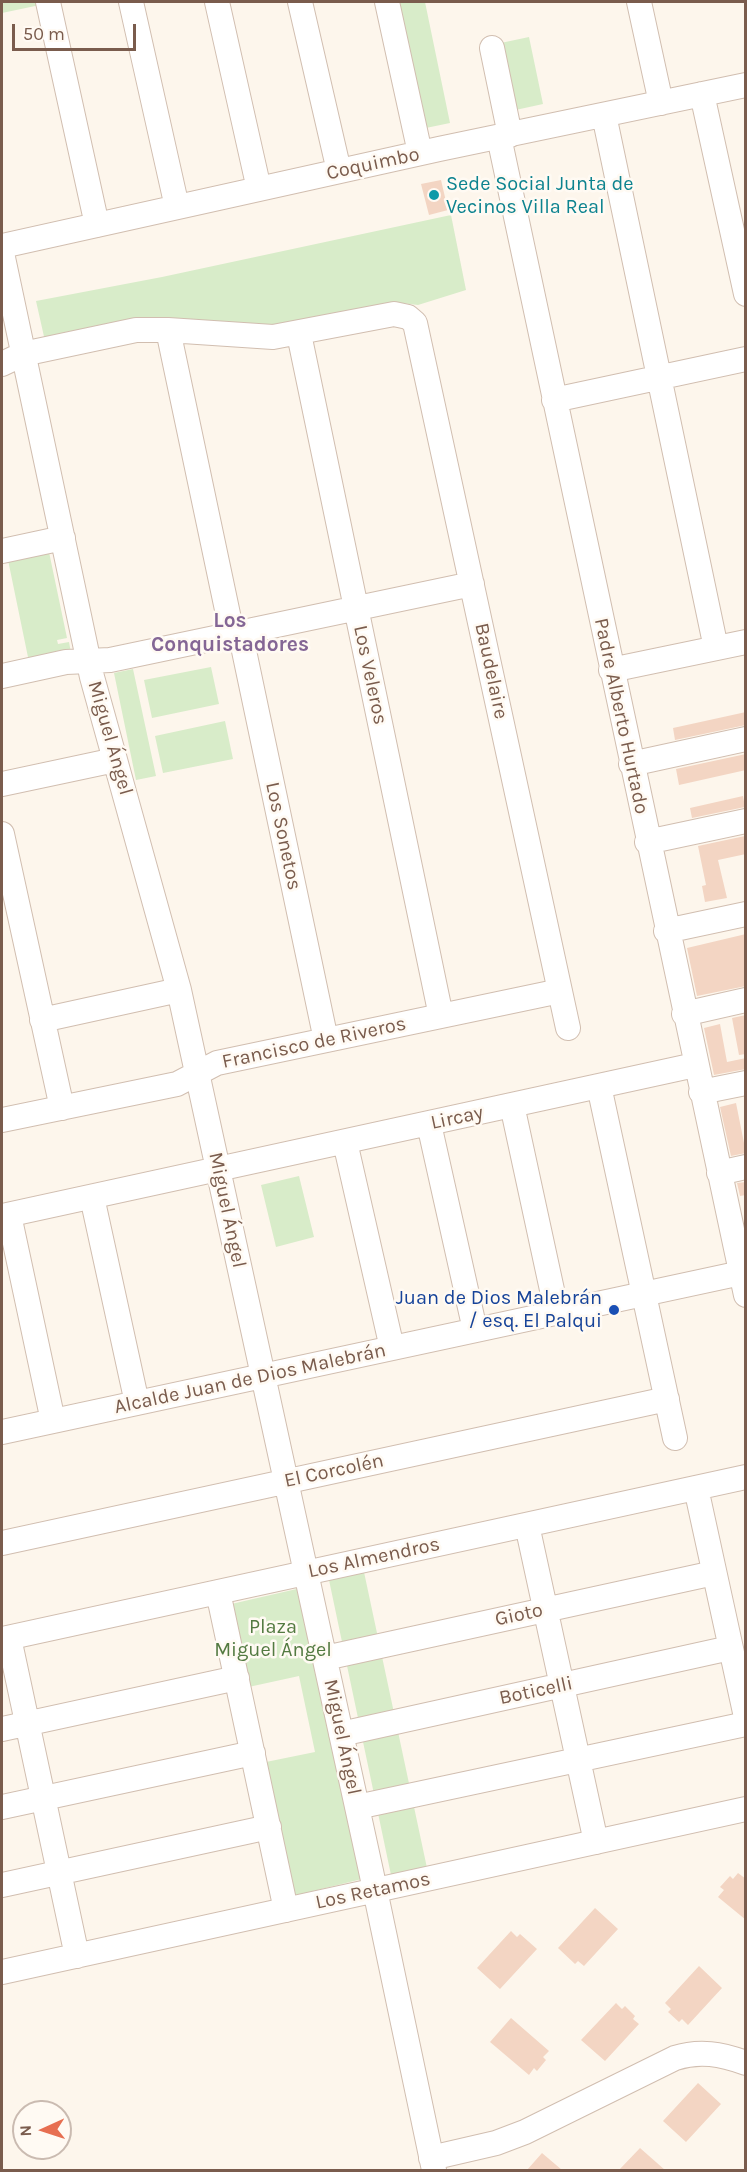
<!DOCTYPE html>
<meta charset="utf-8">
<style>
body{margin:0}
#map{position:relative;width:747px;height:2172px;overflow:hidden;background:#fdf6ec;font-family:Karla,sans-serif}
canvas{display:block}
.frame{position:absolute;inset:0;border:3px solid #7a5c4d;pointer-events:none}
.north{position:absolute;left:12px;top:2100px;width:60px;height:60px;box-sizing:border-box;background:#fffaf3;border:2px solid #cabbb1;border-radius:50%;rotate:267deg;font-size:16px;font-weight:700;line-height:24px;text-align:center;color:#7a5c4d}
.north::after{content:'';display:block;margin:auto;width:21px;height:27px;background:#e76f51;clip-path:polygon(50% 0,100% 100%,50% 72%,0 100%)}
.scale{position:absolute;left:12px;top:24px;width:124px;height:27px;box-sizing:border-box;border:3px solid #7a5c4d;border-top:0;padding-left:8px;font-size:18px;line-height:21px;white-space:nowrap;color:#7a5c4d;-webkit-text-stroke:4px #fffaf3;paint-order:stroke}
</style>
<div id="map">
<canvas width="747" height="2172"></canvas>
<div class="frame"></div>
<div class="north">N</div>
<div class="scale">50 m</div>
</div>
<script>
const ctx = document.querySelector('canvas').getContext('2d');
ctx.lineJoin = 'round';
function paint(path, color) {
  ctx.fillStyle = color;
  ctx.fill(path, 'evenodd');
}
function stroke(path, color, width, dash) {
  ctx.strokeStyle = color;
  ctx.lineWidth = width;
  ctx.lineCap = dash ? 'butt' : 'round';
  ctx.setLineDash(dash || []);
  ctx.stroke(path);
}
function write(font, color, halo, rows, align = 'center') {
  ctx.font = font + ' Karla,sans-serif';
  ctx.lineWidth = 5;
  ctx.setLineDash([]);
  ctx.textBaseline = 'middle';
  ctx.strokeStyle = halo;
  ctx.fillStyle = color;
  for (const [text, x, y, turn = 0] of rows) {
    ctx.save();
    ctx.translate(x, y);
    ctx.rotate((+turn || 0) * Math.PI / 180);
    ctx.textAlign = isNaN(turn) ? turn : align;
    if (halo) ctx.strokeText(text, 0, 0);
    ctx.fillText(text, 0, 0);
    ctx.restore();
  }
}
paint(new Path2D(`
 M2,2h37l1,3 -38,8z
 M392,2h33l25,121 -29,6z
 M529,37l14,67 -32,7 -15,-67z
 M451,215l15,75 -48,15 -17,-2 -106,23 -250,15 -9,-40 126,-24z
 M49,552l18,86 -10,2 1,4 11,-2 2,11 -42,9 -21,-102z
 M211,667l8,37 -67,14 -8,-38z
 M133,669l23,107 -20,4 -22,-107z
 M225,721l8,38 -70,14 -8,-37z
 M299,1176l15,61 -38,10 -15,-62z
 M364,1572l63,296 -36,7 -62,-295z
 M301,1588l61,291 -73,18 -28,-134 54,-11 -16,-76 -55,12 -17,-83z`), '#d8ecc9');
paint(new Path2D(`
 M441,180l7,30 -19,5 -8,-31z
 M746,712v13l-71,15 -2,-12z
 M746,754v16l-67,15 -3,-16z
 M743,796l2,11 -53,11 -2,-10z
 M745,836l1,18 -28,6 9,38 -22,4 -3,-16 4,-1 -8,-39z
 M746,934v52l-49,10 -10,-48z
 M746,1015v39l-7,1 -7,-37z
 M720,1024l7,38 19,-4v11l-32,6 -10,-47z
 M736,1103l10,50 -15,3 -11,-49z
 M746,1182v13l-6,1 -3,-13z
 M738,1873l8,6v41l-28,-23 6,-7 -4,-3 10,-11 3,3z
 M595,1908l23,21 -34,37 -6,-5 -3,3 -17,-16z
 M511,1931l6,6 3,-3 17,15 -37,40 -23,-21z
 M699,1966l23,22 -34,37 -6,-6 -3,3 -11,-10 3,-3 -6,-6z
 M616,2003l6,6 3,-3 10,10 -2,3 6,5 -34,37 -24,-21z
 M511,2018l38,33 -6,6 3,3 -9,11 -3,-3 -5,7 -39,-33z
 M698,2083l23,21 -35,38 -23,-21z
 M640,2148l25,22h-46z
 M542,2153l20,17h-35z`), '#f3d5c3');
const minor = new Path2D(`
 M48,2l49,223
 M131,2l46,205
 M217,2l42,187
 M300,2l39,169
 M387,2l33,151
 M639,2l22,101
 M492,48l18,87
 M702,94l44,200
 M604,115l112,533
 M499,137l247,1158
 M2,246l437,-97 307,-64
 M2,253l90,424 87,313 192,881 63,299
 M168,330l61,289 14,27 83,394
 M299,334l142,682
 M2,364l21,-10 113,-24h32l105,7 121,-23 14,3 7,6 153,705
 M554,400l192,-41
 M2,551l61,-13
 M611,670l135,-28
 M2,676l64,-14 44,-2 362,-76
 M631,764l115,-25
 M2,784l113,-24
 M2,834l60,274
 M647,842l99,-21
 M666,931l80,-17
 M684,1014l62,-14
 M42,1020l137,-30
 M599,1086l76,352
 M701,1092l45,-9
 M512,1105l45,208
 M2,1120l175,-36 40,-21 343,-72
 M429,1124l46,206
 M345,1142l47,206
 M719,1173l27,-6
 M92,1197l45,206
 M9,1215l44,206
 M2,1216l693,-151
 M2,1432l744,-160
 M696,1488l50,229
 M527,1525l69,317
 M2,1543l665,-144
 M218,1592l68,318
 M9,1638l68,318
 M2,1639l744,-162
 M325,1658l389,-85
 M2,1729l235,-51
 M341,1734l389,-86
 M2,1807l251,-54
 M357,1807l389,-83
 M2,1885l267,-58
 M2,1972l744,-163
 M431,2158l65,-15 29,-11 150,-74c25,-8 46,-4 71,5`);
stroke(minor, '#d1beb0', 26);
stroke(minor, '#fff', 24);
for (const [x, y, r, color] of [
 [434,195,6,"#0f9aa8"],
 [614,1310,6,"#1a4fb4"]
]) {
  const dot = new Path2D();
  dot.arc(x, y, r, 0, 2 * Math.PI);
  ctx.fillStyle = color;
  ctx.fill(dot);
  stroke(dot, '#fffaf3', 2);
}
write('20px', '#7a5c4d', '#fffaf3', [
 ["Coquimbo",373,164,-12],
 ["Baudelaire",491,671,78],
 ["Los Veleros",370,675,78],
 ["Padre Alberto Hurtado",621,716,78],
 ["Miguel Ángel",110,738,74],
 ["Los Sonetos",283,836,78],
 ["Francisco de Riveros",314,1043,-12],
 ["Lircay",457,1118,-12],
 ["Miguel Ángel",227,1210,78],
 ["Alcalde Juan de Dios Malebrán",250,1379,-12],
 ["El Corcolén",334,1471,-12],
 ["Los Almendros",374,1558,-12],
 ["Gioto",519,1615,-12],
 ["Boticelli",536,1691,-12],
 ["Miguel Ángel",342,1737,78],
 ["Los Retamos",373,1891,-12]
]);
write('20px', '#0d838f', '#fffaf3', [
 ["Sede Social Junta de",446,184],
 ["Vecinos Villa Real",446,207]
], 'left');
write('20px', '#164399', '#fffaf3', [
 ["Juan de Dios Malebrán",602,1298],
 ["/ esq. El Palqui",602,1321]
], 'right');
write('20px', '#537a41', '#fffaf3', [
 ["Plaza",273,1627],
 ["Miguel Ángel",273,1650]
]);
write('bold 21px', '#846695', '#fffaf3', [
 ["Los",230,621],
 ["Conquistadores",230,645]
]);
</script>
